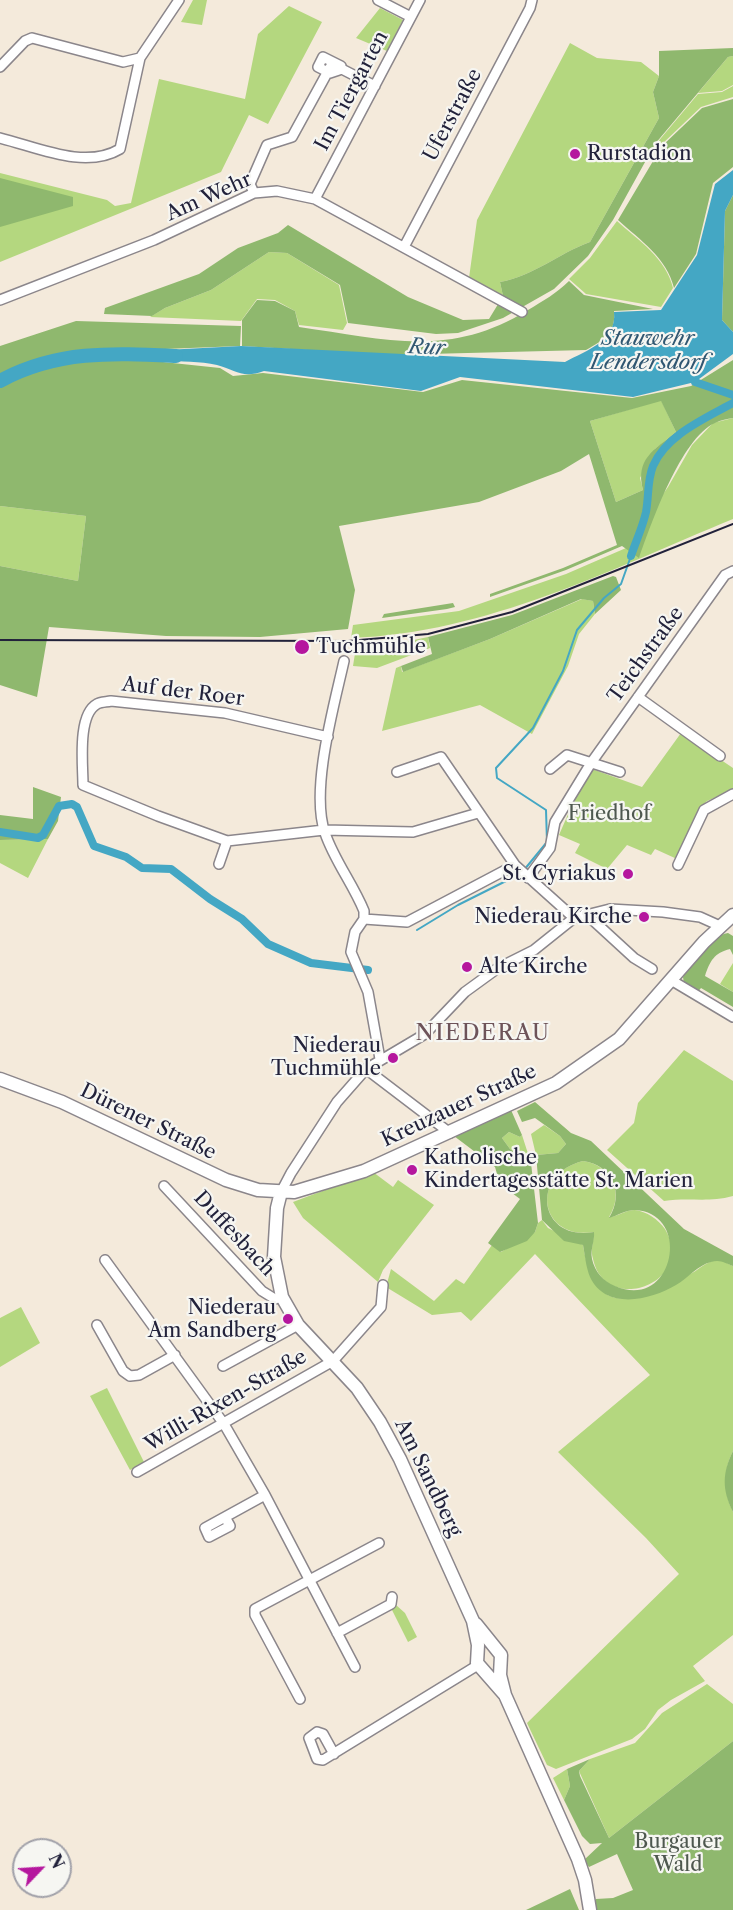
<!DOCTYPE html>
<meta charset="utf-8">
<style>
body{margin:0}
#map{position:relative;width:733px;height:1910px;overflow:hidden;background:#f4eadb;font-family:"Libre Caslon Text",serif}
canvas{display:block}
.north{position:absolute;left:12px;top:1838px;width:60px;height:60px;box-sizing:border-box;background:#f6f6f2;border:2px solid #a1a1a9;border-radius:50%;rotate:65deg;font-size:16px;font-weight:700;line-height:24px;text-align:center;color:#22223b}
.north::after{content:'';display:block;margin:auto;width:21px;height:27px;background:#b5179e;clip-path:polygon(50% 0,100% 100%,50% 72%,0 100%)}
</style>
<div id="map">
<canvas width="733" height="1910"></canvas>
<div class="north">N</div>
</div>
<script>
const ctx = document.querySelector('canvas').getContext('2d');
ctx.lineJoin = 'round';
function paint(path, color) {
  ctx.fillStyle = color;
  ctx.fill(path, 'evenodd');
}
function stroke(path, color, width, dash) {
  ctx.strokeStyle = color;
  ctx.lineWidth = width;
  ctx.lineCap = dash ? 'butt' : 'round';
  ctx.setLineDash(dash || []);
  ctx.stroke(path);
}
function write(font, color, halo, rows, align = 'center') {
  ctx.font = font + ' "Libre Caslon Text",serif';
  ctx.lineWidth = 4.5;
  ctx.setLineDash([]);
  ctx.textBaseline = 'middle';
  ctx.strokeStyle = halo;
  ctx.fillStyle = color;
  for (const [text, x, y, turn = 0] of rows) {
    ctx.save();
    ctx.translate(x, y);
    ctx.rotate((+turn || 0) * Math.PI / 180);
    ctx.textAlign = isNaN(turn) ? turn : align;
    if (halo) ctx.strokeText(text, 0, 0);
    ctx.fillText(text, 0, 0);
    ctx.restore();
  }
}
paint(new Path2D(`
 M193,0h14l-5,25 -21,-3z
 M289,6l33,16 -54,102 -19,-9 -28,57 -221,90v-89l107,27 8,6 16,-3 28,-124 86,20 13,-65z
 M380,8l23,12 -16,31 -31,-13z
 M570,43l27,15 44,4 18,14 -6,16 6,26 -69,124c-31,11 -56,34 -90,40l3,14 -34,-18 8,-58z
 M733,56v29l-11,6 -24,2 30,-36z
 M733,86v11l-32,10 -41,39 -4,-2 42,-50 24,-2z
 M617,221c22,20 49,37 56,67l-12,19 -75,-13 -17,-15 21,-21z
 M269,252l18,1 52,32 8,38 -4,7 -44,-5 -4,-14 -20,-11 -18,-1 -16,22 -91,-4 15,-9 46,-18z
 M661,400l15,32 -21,17 -15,29 3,12 -27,12 -26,-81z
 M733,418v101c-124,51 -246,114 -382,119l2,-13 106,-14 107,-37 60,-26 42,-61 24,-42 21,-22z
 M0,506l86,10 -8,65 -78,-15z
 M582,599l11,2 2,13 -16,20 -11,32 -36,68 -52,-29 -98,26 14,-63 5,-2 1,6 88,-33z
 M428,637l2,11 -53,20 -24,-2 3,-19 39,-3z
 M681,733l52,35v22l-26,11 -7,7 -23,51 -22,-10 -4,6 -24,-10 -20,24 -32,-16 5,-9 -21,-9 20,-46 13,-20 50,18z
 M48,839l-20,39 -28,-15v-23z
 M733,963v29l-13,-8z
 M684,1050l49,31v115c-26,7 -43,1 -69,5l-57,-51 27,-27 4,-20z
 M544,1125l16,11 6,8 -8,9 -22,2 -5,-21z
 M509,1132l11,5 2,-2 9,28 -21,-14 -8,-11z
 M583,1161c28,4 42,31 26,56 8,0 16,-7 26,-7 11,1 24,10 30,19 32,55 -60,87 -72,30 -3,-10 1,-18 1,-27 -54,9 -66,-57 -11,-71z
 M373,1172l20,15 5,-7 36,25 -51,65 -5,12 -75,-64 -10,-16z
 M542,1220l6,8 35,17c12,78 57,56 109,28 9,-5 17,-14 28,-13 4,1 10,5 13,6v185c-10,19 -10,41 0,61v123l-40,31 12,15 -34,19 -13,10 -13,19 -13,10 -76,30 -9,-4 -20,-42 152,-149 -33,-36 -88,-86 92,-77 -115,-121 -64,67 -10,-9 -29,3 -46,-28 5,-18 43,32 22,-22 8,5 28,-39 9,7 34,-20 3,-9z
 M21,1307l19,36 -40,24v-49z
 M107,1388l37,74 -14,8 -40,-74z
 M396,1605l9,8 12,24 -9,5 -17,-34z
 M707,1684l26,20v37l-124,97 -30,-67 11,-12 45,-16 27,-30z
 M567,1769l3,17 -6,14 -11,-22z`), '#b4d77f');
paint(new Path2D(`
 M733,48v8l-5,1 -73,87 -42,76 -25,36 -34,33 -51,29 -45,15 -22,1 -88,-11 -8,-38 -53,-32 -18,-1 -58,38 -46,18 -13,8 -48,-2 1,-6 94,-34 39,-26 40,-15 10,-8 120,72 55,23 26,-1 14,-23 -3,-14c34,-6 59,-29 90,-40l69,-124 -6,-26 6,-16v-25z
 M733,99v68l-20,16 -17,71 -22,34c-7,-30 -34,-48 -56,-68l44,-74 40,-38z
 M0,178l73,19v9l-73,21z
 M733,195v137l-11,-12 3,-109z
 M569,281l15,14 69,14 -39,2c2,22 -10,29 -28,39l-197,5 -147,-9v-26l15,-20 18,1 20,10 4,16c86,12 150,32 229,-17 15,-9 29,-17 41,-29z
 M76,321l165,5 -1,20 -75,3 -14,6 -56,-3 -29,2 -45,13 -21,15v-36z
 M95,355l62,2 6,5 57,6 13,8 30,-3 160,19 39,-12 170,18 59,-12 42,-26v58c-6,1 -12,2 -18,5 -34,15 -64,101 -76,135l-17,-12 -56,24 -76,27v-3l73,-26 54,-23 -28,-91 -28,17 -82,31 -140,24 16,64 -7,39 -88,8 -94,-1 -117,-9 -12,70 -37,-12v-119l78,15 8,-65 -86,-10v-120c30,-21 58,-26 95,-31zM661,401l15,31c-22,18 -41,27 -33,58l-27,12 -26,-81z
 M613,576l3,1 5,13 -26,24 -2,-13 -12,-2 -91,40 -87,33 -2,-6 31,-12 -4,-17 84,-22z
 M453,603l2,4 -8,2 -65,9 2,-4z
 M33,787l28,10 -3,24 -10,18 -48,1v-25l33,4z
 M728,933l5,3v19l-3,-6c-16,4 -20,12 -25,27l28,16v15l-32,-19 -4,5 -13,-9 -1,-7c10,-14 27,-42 45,-44z
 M535,1102l36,31 20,8 93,88 49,27v10c-8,-3 -13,-7 -22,-4 -13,3 -23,16 -35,23 -25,15 -70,26 -86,-8 -4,-10 -5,-21 -7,-32l-19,-4 -22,-21 -6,-65 22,-2 8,-9 -6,-8 -25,-18 -13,4 -5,-11zM583,1161c29,4 42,32 26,57 8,-2 16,-8 26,-8 58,3 39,102 -20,76 -12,-5 -20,-14 -23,-27 -2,-10 3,-18 2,-27 -54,10 -66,-57 -11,-71z
 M511,1110l11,25 -2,2 -11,-5 -7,6 8,11 21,14 7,60 -3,9 -8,9 -27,11 -12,-9 32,-44 -20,-15 -5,-17 -41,-31z
 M733,1451v61c-11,-22 -11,-39 0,-61z
 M733,1741v169h-137v-11l17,-1 20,-8 -16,-36 -28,13 -5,-7 18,-17 -12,1 -8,-8 -18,-36 6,-14 -3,-17 23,-10 -11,12 1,5 29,62z
 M570,1889l9,21h-53z`), '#8fb86e');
paint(new Path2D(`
 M733,170v25l-8,16 -3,109 11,12v22l-38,28 -62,15 -173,-20 -39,14 -157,-20c-22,8 -28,-1 -47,-6 -17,-4 -36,-3 -54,-5l-6,-4 8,-6 76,-4 324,16c22,-12 52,-21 49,-50l47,-2 36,-55 18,-71z`), '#44a7c4');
stroke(new Path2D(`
 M524,870l23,-28 -1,-32 -49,-32 -1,-10 37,-40 30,-57 14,-41 27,-32 17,-14 10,-28
 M417,930l41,-25 62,-31`), '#44a7c4', 2);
stroke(new Path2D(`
 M695,382l38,13
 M631,556c5,-15 12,-30 15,-44 3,-16 1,-31 7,-46 13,-31 53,-48 80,-63
 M0,832l38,6 5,-3 16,-29 13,-2 5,3 17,39 32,11 16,11 29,1 39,30 32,20 26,25 43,19 57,7`), '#44a7c4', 8);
stroke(new Path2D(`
 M0,381c57,-31 113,-28 176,-25`), '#44a7c4', 14);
const street = new Path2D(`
 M378,0l33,17
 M323,57l18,9 -2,4 -9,3 -12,-6z
 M0,67l25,-26 7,-3 91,24 17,-4
 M0,138c37,9 85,32 120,11l20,-91 39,-58
 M254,193l-4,-9 17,-39 25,-8 40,-73 43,22
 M315,199l105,-199
 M404,247l126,-239 2,-8
 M0,300l154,-60 100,-47 23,-2 38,8 207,113
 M344,661c-10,45 -34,129 -19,172 9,27 28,51 39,78v8l-9,13 -4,20 17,40 12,67
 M638,697l82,59
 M328,737l-103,-24 -114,-12c-5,1 -11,1 -14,3 -20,11 -14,61 -14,81l75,31 69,25 97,-11 89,2 65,-19
 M550,769l17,-14 53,17
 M397,772l44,-15 74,108 59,53
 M219,864l8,-23
 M678,865l26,-55 29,-16
 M528,878l22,-30 5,-26 36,-59 134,-188 8,-4
 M585,913l49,45 18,11
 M364,919l43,3 108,-57
 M671,980l62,37
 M366,1069l84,64
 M164,1186l98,105 13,8 7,-2
 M281,1192l10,-19 46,-71 29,-33 59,-35 40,-42 33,-24 36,-18 40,-32 36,-9 53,3 37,5 20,9
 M105,1260l119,164 41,71 90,172
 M97,1325l26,46 7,5 9,-1 36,-20
 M223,1366l75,-41
 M137,1472l196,-111 48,-54 2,-22
 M225,1517l5,9 -21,11 -4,-9 60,-33
 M337,1633l54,-29 1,-7
 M300,1699l-45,-84v-6l124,-66
 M334,1754l-11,-20 -6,-2 -8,6 8,21 6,1 155,-95`);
const secondary = new Path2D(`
 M0,1079l62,23 164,78 32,10 36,2 70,-21 192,-88 63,-44 85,-97 29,-27
 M281,1192l-4,16 -3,49 8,40 16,28 59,63 23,34 20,37 73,162 5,24 -1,18 28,32
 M476,1624l25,31 -1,20 5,20 73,164 7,21 5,30`);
stroke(street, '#8b868b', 12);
stroke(secondary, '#8b868b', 15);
stroke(street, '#fff', 9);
stroke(secondary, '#fff', 12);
stroke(new Path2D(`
 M0,640l348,1 80,-7 84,-22 221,-88`), '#22223b', 2);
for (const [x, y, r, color] of [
 [575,154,6,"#b5179e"],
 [302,647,8,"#b5179e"],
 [628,874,6,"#b5179e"],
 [644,917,6,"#b5179e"],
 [467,967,6,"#b5179e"],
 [393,1058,6,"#b5179e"],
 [412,1170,6,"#b5179e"],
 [288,1319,6,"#b5179e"]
]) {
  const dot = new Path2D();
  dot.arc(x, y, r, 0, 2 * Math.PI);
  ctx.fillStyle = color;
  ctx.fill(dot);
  stroke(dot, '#f6f6f2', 2);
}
write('20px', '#22223b', '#f6f6f2', [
 ["Im Tiergarten",352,91,-62],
 ["Uferstraße",453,115,-62],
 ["Am Wehr",209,197,-24],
 ["Teichstraße",646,655,-54],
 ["Auf der Roer",183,692,7],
 ["Kreuzauer Straße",459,1106,-25],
 ["Dürener Straße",148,1122,26],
 ["Duffesbach",234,1234,47],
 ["Willi-Rixen-Straße",226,1401,-30],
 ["Am Sandberg",428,1478,64]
]);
write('20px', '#22223b', '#f6f6f2', [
 ["Rurstadion",587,154],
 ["Tuchmühle",316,647],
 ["St. Cyriakus",616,874,"right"],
 ["Niederau Kirche",632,917,"right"],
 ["Alte Kirche",479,967],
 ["Niederau",381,1046,"right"],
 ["Tuchmühle",381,1069,"right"],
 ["Katholische",424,1158],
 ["Kindertagesstätte St. Marien",424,1181],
 ["Niederau",276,1308,"right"],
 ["Am Sandberg",276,1331,"right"]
], 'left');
write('20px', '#4e584f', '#f6f6f2', [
 ["Friedhof",609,814],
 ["Burgauer",678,1842],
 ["Wald",678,1865]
]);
write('italic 21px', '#305772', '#f6f6f2', [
 ["Stauwehr",648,339],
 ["Lendersdorf",648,363],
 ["Rur",427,348,3]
]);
ctx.letterSpacing = '1.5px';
write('22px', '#6d5359', '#f6f6f2', [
 ["NIEDERAU",483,1034]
]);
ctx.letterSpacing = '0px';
</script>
